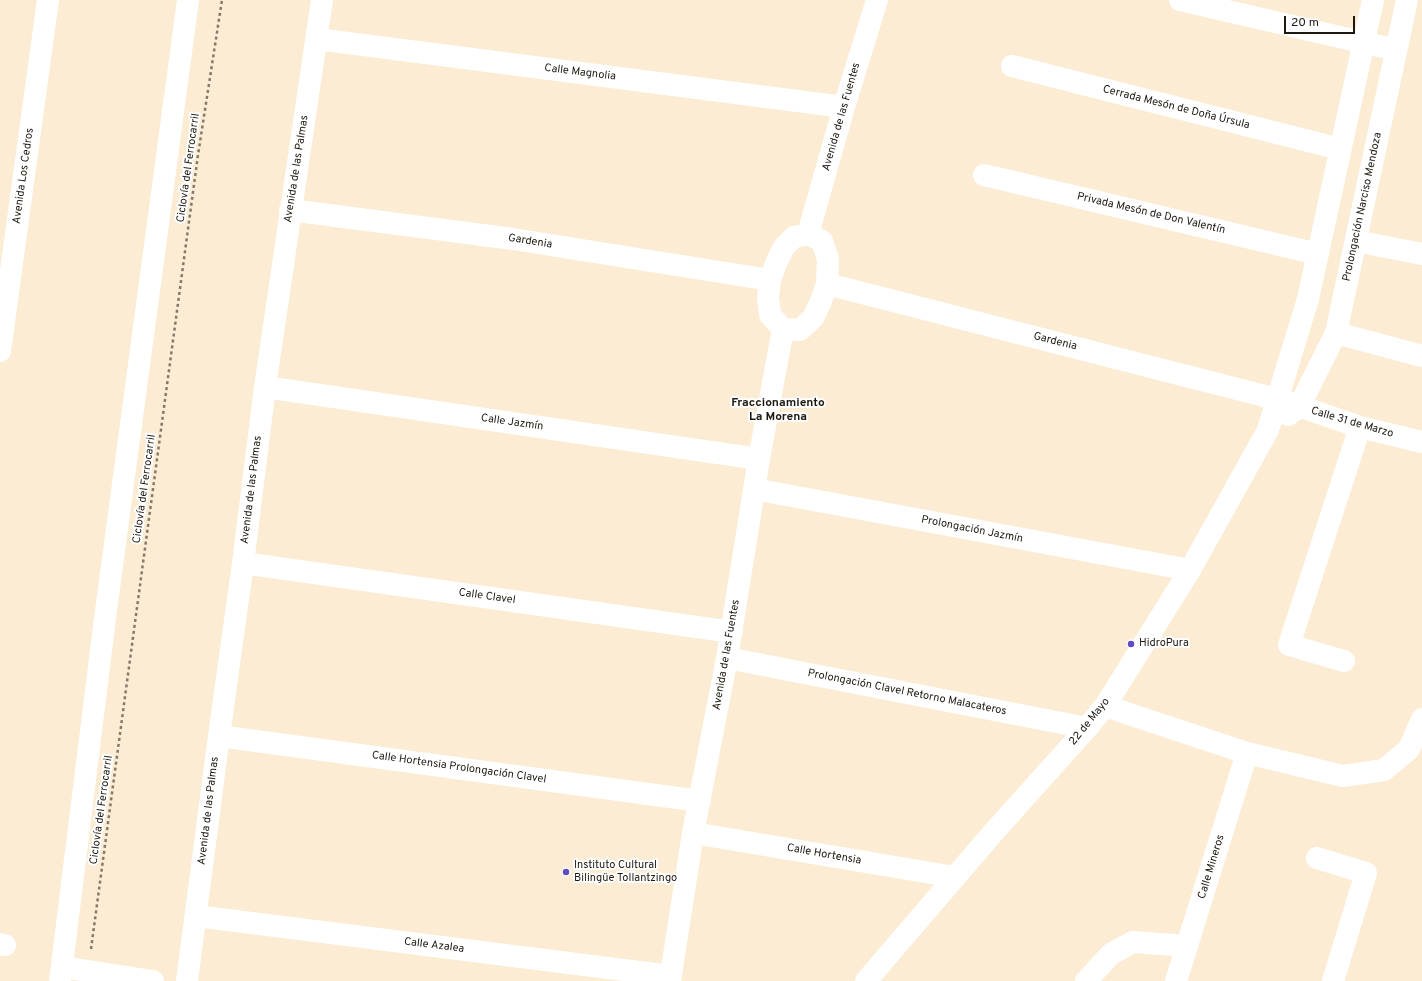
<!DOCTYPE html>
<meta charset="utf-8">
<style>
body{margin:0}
#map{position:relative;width:1422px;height:981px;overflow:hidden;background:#fbecd3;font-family:Overpass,sans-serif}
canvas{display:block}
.scale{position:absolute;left:1284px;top:16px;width:71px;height:18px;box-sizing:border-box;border:2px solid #1e1910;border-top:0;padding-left:5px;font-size:12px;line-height:14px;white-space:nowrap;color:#1e1910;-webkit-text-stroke:3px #fff;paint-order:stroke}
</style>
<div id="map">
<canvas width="1422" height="981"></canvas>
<div class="scale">20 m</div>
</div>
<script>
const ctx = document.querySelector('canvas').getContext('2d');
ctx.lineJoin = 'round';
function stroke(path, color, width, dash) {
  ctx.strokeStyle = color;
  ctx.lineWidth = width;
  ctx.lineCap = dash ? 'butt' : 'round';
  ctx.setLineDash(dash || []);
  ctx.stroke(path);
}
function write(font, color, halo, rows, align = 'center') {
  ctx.font = font + ' Overpass,sans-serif';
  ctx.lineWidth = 4;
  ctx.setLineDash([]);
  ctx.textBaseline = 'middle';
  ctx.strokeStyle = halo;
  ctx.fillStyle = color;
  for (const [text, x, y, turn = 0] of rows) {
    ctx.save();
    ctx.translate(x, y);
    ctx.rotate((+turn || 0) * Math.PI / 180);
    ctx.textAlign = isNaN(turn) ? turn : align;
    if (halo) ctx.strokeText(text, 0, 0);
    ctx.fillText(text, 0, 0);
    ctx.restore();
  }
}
stroke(new Path2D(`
 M91,949l107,-794 24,-155`), '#847a6a', 2.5, [3, 3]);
stroke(new Path2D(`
 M1180,0l216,50
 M317,39l527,68
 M1012,66l328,83
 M984,175l334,79
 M290,210l223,29 257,41
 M808,234l14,7 6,18 -1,25 -6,17 -8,17 -13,12 -17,-1 -13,-14 -2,-18 2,-17 7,-19 7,-14 10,-10z
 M808,234l36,-127 33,-107
 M1356,241l66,13
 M827,284l457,117 76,26 62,15
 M1336,333l86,23
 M0,351l48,-351
 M265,387l494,72
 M1288,415l11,-8 37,-74 71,-333
 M754,489l436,81
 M243,563l489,69
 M727,658l360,70
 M1344,661l-55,-16 71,-218
 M1105,706l142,47 96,23 41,-6 25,-21 13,-30
 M219,736l481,65
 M693,833l262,44
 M1317,858l49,15 -33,108
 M196,916l475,60
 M0,944l5,1
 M62,967l91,14
 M187,981l32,-245 24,-173 22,-176 57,-387
 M670,981l23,-148 34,-175 32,-199 24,-130
 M866,981l126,-147 95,-106 18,-22 85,-136 78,-140 40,-131 65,-299
 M1086,981l25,-27 22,-12 54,4
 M1176,981l71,-228`), '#fff', 22);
stroke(new Path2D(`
 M60,981l45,-363 83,-618`), '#fff', 22);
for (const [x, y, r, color] of [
 [1131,644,4,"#624cc5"],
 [566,872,4,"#624cc5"]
]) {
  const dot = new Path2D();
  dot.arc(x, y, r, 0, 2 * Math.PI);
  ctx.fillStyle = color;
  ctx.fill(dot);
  stroke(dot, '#fff', 1.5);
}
write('11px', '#1e1910', '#fff', [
 ["Calle Magnolia",580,73,7],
 ["Cerrada Mesón de Doña Úrsula",1176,108,14],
 ["Avenida de las Fuentes",842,117,-74],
 ["Ciclovía del Ferrocarril",189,168,-82],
 ["Avenida de las Palmas",297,169,-81],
 ["Avenida Los Cedros",24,176,-82],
 ["Prolongación Narciso Mendoza",1363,207,-78],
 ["Privada Mesón de Don Valentín",1151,214,13],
 ["Gardenia",530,242,9],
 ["Gardenia",1055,342,14],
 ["Calle Jazmín",512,423,8],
 ["Calle 31 de Marzo",1352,423,16],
 ["Ciclovía del Ferrocarril",145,489,-82],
 ["Avenida de las Palmas",252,490,-83],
 ["Prolongación Jazmín",972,530,11],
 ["Calle Clavel",487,597,8],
 ["Avenida de las Fuentes",727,655,-80],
 ["Prolongación Clavel Retorno Malacateros",907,693,11],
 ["22 de Mayo",1090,722,-51],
 ["Calle Hortensia Prolongación Clavel",459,768,8],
 ["Ciclovía del Ferrocarril",102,810,-82],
 ["Avenida de las Palmas",209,811,-83],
 ["Calle Hortensia",824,855,10],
 ["Calle Mineros",1212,867,-73],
 ["Calle Azalea",434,946,7]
]);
write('11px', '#1e1910', '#fff', [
 ["HidroPura",1139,644],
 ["Instituto Cultural",574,866],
 ["Bilingüe Tollantzingo",574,879]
], 'left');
write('bold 12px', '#1e1910', '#fff', [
 ["Fraccionamiento",778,404],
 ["La Morena",778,418]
]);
</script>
